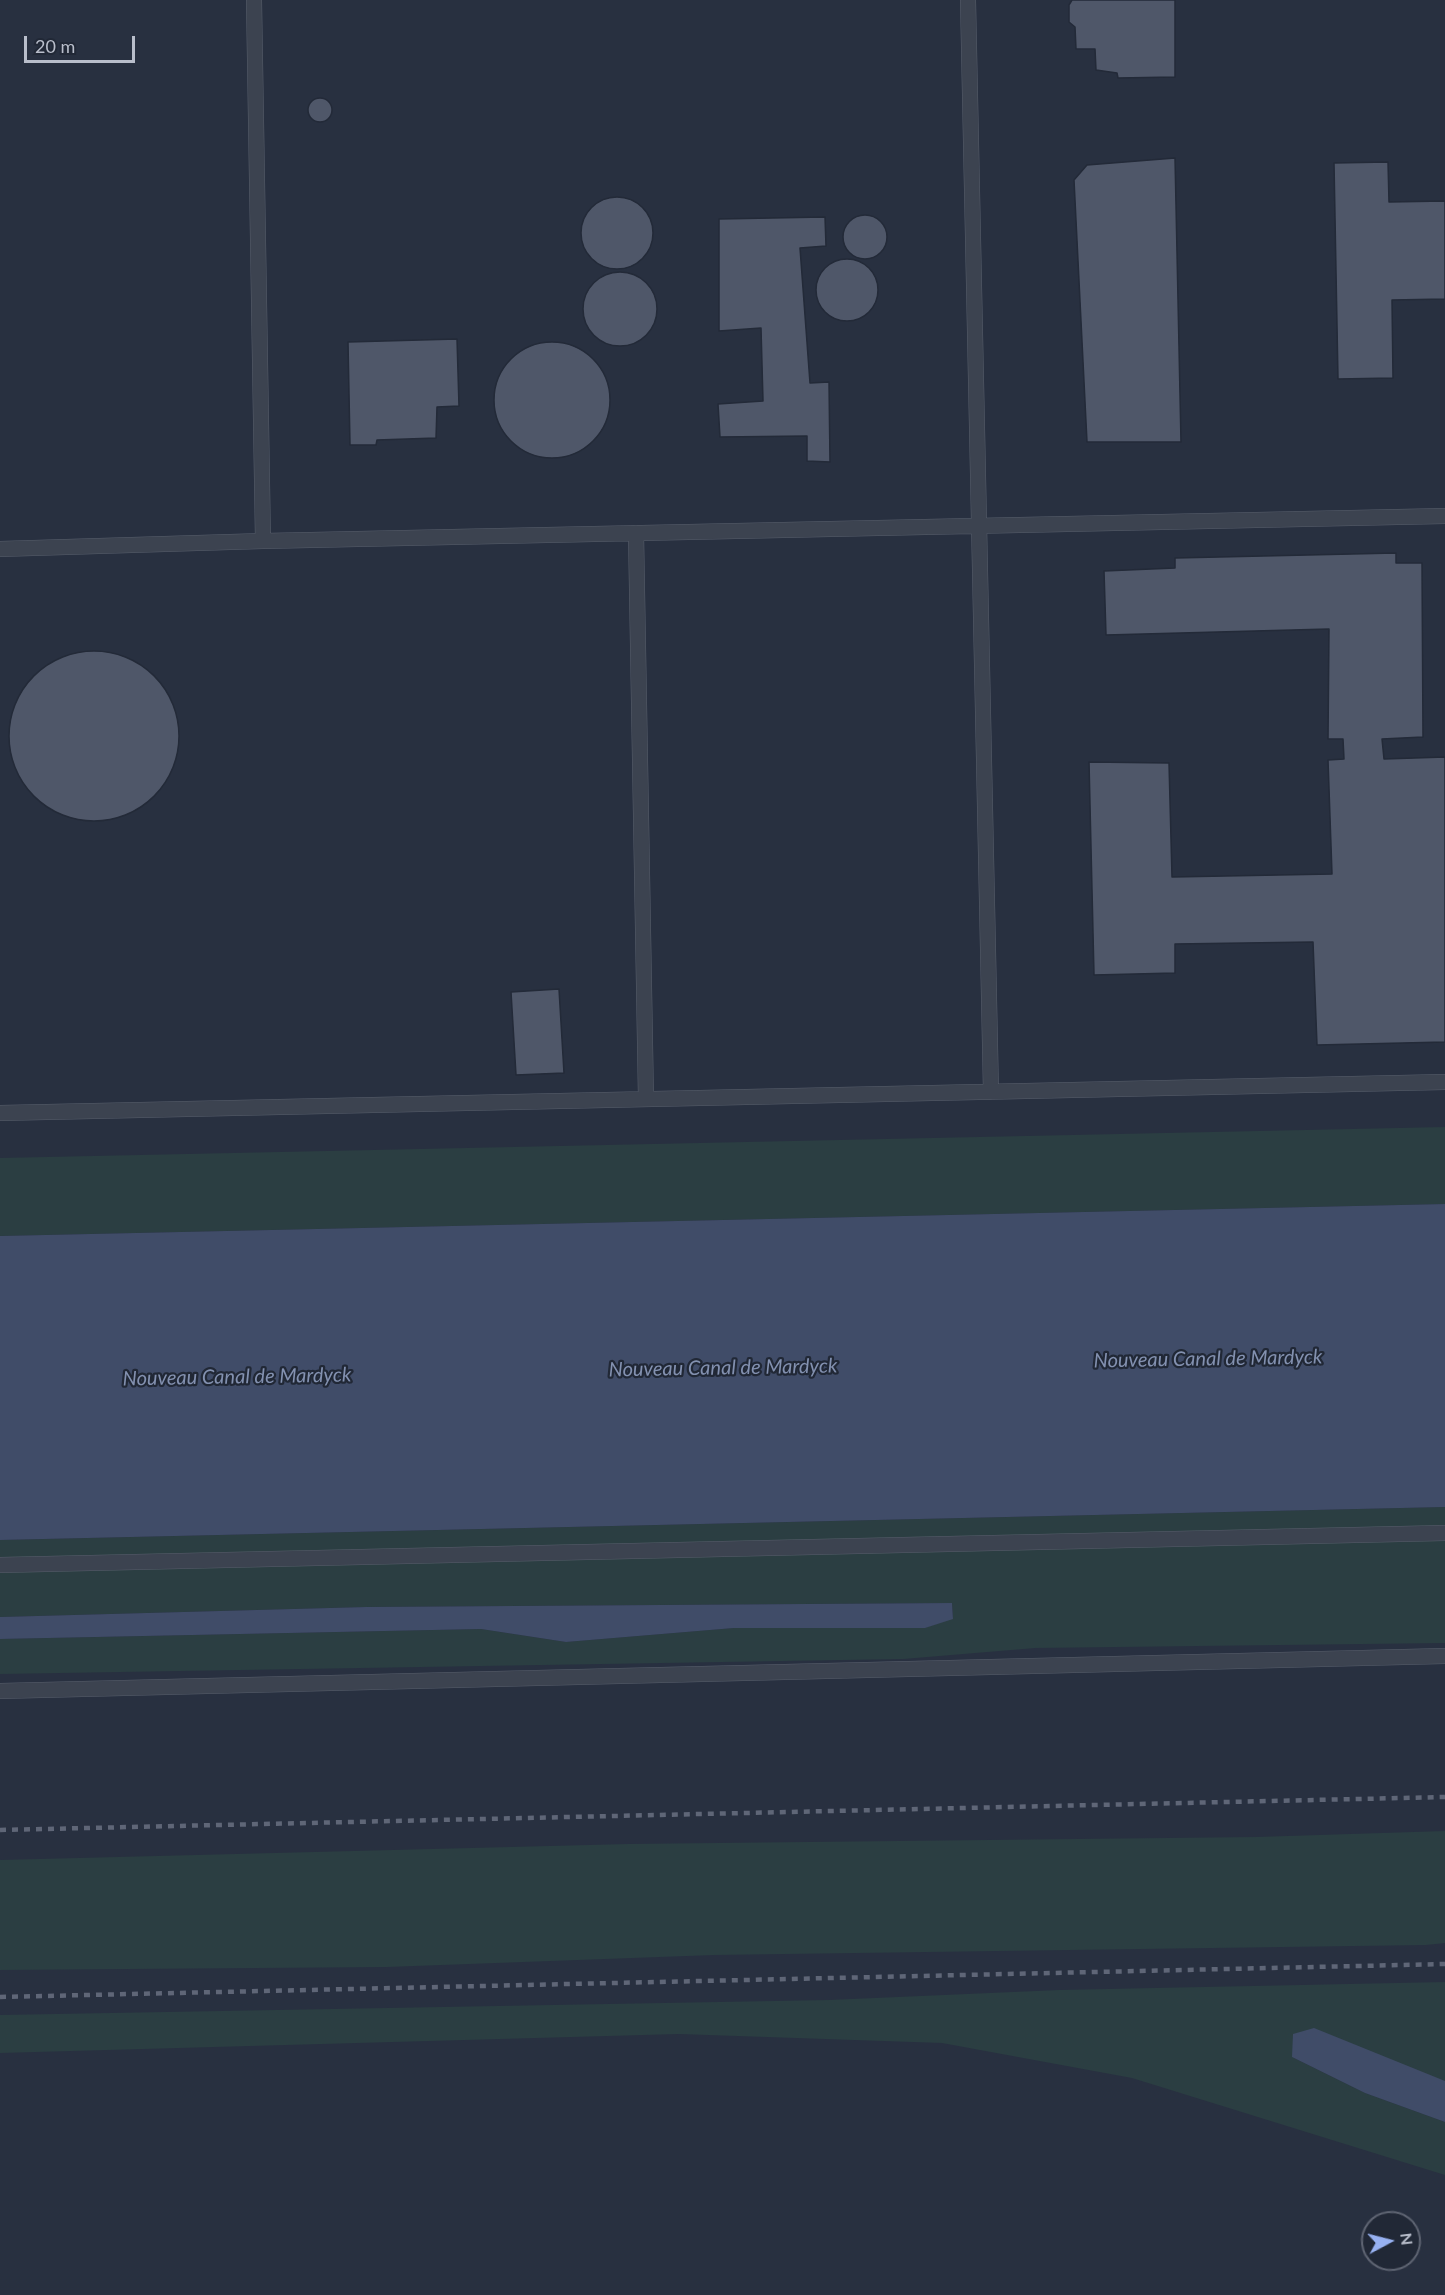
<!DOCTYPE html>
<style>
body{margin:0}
#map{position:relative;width:1445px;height:2295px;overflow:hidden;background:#283040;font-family:Lato,sans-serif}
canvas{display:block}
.north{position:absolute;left:1361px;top:2211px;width:60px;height:60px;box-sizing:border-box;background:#212836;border:2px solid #5e6472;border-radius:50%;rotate:83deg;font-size:16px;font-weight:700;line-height:24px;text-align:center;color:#b9becb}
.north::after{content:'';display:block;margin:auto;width:21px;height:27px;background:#97b1f1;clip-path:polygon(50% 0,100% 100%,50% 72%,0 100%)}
.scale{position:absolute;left:24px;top:36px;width:111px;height:27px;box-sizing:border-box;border:3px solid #b9becb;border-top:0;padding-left:8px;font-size:18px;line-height:21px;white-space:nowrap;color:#b9becb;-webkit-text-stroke:4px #212836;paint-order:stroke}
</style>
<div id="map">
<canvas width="1445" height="2295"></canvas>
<div class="north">N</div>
<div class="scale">20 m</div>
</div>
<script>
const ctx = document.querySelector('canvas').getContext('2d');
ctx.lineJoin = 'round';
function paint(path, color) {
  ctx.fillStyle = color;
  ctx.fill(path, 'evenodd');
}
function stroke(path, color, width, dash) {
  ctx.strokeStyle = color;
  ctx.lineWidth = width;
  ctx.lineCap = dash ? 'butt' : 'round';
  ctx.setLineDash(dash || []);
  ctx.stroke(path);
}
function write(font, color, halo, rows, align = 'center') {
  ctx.font = font + ' Lato,sans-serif';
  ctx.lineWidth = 4.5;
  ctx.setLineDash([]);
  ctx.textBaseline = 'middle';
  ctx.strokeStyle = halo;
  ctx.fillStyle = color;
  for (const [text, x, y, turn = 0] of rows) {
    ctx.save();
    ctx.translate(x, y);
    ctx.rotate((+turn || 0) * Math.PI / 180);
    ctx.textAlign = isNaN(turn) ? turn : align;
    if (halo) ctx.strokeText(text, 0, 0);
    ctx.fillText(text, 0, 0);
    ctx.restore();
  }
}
paint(new Path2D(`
 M1445,1127v77l-1445,32v-78z
 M1445,1507v136l-410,5 -132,11 -903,15v-35l481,-10 85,13 168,-14h190l29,-10 -1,-15 -586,4 -366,10v-77z
 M1445,1831v112l-19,2 -712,10 -327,12 -387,3v-110l628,-16 628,-7z
 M1445,1982v99l-153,-24 73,36 80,29v53l-313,-97 -190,-35 -263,-9 -679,19v-38l829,-15 230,-10z`), '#2b3e42');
paint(new Path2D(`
 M1445,1204v303l-1445,33v-304z
 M952,1603l1,16 -28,9h-191l-168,14 -85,-13 -481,10v-22l366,-10z
 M1314,2028l131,53v41l-80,-29 -73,-36 1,-23z`), '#404c68');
const building = new Path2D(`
 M1072,0h103v77l-57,1 -1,-5 -21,-3 -1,-21h-19l-1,-22 -6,-5v-17z
 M308 110a12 12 0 1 1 24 0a12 12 0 1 1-24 0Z
 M1175,158l6,284h-94l-13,-262 13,-15z
 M1388,162l1,40 56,-1v98l-53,1 1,78 -55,1 -4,-216z
 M581 233a36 36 0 1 1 72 0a36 36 0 1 1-72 0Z
 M843 237a22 22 0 1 1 44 0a22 22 0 1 1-44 0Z
 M825,217l1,29 -26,2 10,135 19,-1 1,80 -23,-1v-25l-87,1 -2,-33 45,-3 -2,-73 -42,3v-112z
 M816 290a31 31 0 1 1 62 0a31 31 0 1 1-62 0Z
 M583 309a37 37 0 1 1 74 0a37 37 0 1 1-74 0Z
 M457,339l2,67 -22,1 -1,31 -59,2 -1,5h-26l-2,-103z
 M494 400a58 58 0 1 1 116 0a58 58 0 1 1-116 0Z
 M1396,553v10h26l1,174 -41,2 2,20 61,-2v285l-128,3 -4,-103 -138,2v29l-81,2 -5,-213 80,1 3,114 160,-3 -4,-114 16,-1 -1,-20h-15l1,-110 -223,6 -2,-64 71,-3v-10z
 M9 736a85 85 0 1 1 170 0a85 85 0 1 1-170 0Z
 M559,989l5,84 -48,2 -5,-83z`);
paint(building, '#4f5769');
stroke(building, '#232a38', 1.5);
const lane = new Path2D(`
 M968,0l23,1092
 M636,533l10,566
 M263,541l1182,-25
 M0,549l263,-8 -9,-541
 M0,1113l1445,-31
 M0,1565l1445,-32
 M0,1691l1445,-35`);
stroke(lane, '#575e6b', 16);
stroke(lane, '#3c4350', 15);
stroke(new Path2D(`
 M0,1830l1445,-33
 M0,1997l1445,-33`), '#5f6677', 4.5, [6, 6]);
write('italic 20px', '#8391b0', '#212836', [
 ["Nouveau Canal de Mardyck",1208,1359,-1],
 ["Nouveau Canal de Mardyck",723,1368,-1],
 ["Nouveau Canal de Mardyck",237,1377,-1]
]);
</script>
